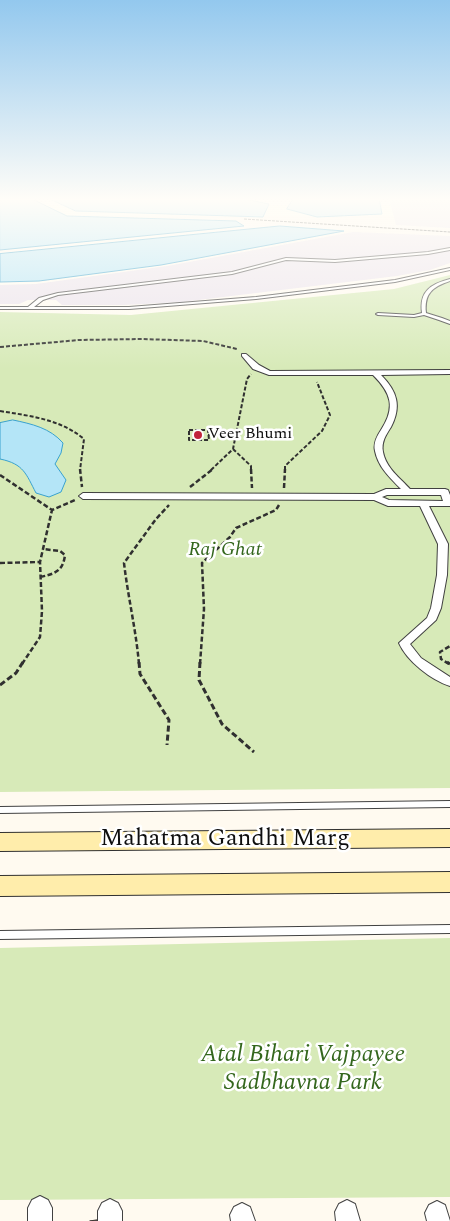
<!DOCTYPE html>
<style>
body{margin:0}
canvas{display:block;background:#fffaf0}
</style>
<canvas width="450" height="1221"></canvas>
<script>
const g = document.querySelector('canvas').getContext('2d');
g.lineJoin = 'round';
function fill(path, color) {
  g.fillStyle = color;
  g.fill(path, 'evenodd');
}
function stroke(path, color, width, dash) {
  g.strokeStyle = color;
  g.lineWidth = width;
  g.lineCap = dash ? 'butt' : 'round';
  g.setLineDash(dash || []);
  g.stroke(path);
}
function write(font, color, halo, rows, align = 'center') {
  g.font = font + ' Spectral,serif';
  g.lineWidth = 5;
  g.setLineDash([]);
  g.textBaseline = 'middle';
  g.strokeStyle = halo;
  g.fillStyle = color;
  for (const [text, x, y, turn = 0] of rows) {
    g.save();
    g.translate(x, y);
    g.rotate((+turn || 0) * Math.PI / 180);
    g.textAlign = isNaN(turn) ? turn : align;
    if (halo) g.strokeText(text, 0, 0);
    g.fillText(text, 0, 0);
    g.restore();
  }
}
const industrial = new Path2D(`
 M389,198H450V228L396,225Z
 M353,232L450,236V263L430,270L397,276L182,302L124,305H62L56,300H28L19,304H0V285L36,284L167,266Z`);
const green = new Path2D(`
 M450,275V788L0,792V312L131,315L394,289Z
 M450,938V1197L0,1200V948Z`);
const water = new Path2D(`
 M0,198H30L67,216L236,221L244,226L0,250Z
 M48,198H240L269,204L263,217L76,211Z
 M294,198H379L382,214L317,217L287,209Z
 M280,226L344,231L161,265L39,281L0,282V254Z
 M13,420C32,424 50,428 63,443L61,453L55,464L66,480L61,492L49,497L36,493C26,474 24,464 0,459V423Z`);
const building = new Path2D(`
 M105,1219V1221H90Z`);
const pathFar3 = new Path2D(`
 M244,219L450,232`);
const pathFar2 = new Path2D(`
 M0,347L79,340L142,339L203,341L237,349
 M0,411C30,416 60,419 84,439L80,470
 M189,430H208L209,440H189Z
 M208,435L235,434
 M233,449L251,466V470
 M211,470L233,449L247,379L251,374
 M285,470V466L322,431L330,415L317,382`);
const pathFar1 = new Path2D(`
 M80,469L82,487
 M251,469L252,488
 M0,475L52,510L75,500
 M190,487L213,469
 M284,488L285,469
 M0,563L40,562
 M40,577C55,574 63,571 65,555L60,551L43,549
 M22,664L40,637L42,611L40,562L52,510
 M139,664C136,630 128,597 124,563L156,519L169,505
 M200,664L204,609L202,563L230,537L236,528L276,510L279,505
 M449,664L441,659L440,652L450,646`);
const path = new Path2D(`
 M139,662L140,674L169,720L167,745
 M200,662L199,680L222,724L254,752
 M447,662L450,664
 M0,685L16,673L23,662`);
const service = new Path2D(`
 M450,248V250L428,254L335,262L286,260L232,274L58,295L43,300L34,307H129L256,297L395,280L450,268V270L395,282L256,299L129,309H0V307H28L39,298L58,293L232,272L286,258L335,260L428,252Z
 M450,279V281C432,287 424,294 426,313L442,318L450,321V324L439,320L424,315L414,317L378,315L376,314L378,313L414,315L422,313C419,291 431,284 450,279Z
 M450,801V807L0,813V807Z
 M450,925V933L0,939V931Z`);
const pedestrian = new Path2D(`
 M242,354H246L259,365L270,371L450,370V374L381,375C397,391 402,406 391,427C386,435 381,442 383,452C386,468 400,478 410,489H445L448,490L450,495V506H429L448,544L447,575L441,608L436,620L410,644L421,658L450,677V686C431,680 407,661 399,643L427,618L431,608L437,575L438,544L420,506H388L374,500L83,499L79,496L83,493L374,494L386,489H401C391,479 378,467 375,451C373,443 377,436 381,430C396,407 391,393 373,375H269L253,369L242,356ZM387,495H441L443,501L389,500L382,497Z`);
const minor = new Path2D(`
 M40,1196L48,1200L52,1208V1221H28V1208L32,1200Z
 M110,1199L118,1203L122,1211V1221H98V1211L102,1203Z
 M347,1200L355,1204L360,1221H336L335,1212L339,1204Z
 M437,1201L445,1205L450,1221H427L425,1213L429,1205Z
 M242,1203L250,1207L255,1221H231L230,1215L234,1207Z`);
const secondary = new Path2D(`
 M450,829V847L0,851V833Z
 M450,872V892L0,896V876Z`);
const markers = [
 [198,435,5,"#c1243b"]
];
const farPoinames = [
 ["Veer Bhumi",208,435]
];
const parkNames = [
 ["Raj Ghat",225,551]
];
const nearStreetnames = [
 ["Mahatma Gandhi Marg",225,840]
];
const nearParknames = [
 ["Atal Bihari Vajpayee",303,1056],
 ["Sadbhavna Park",303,1084]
];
fill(industrial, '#ebe3ed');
fill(green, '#d7eab8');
fill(water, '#b4e5f7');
stroke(water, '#39a2cf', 1);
fill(building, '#574e4a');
stroke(building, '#3d3734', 1);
stroke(service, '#414141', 2);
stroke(pedestrian, '#414141', 2);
stroke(minor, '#414141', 2);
stroke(secondary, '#303030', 2);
stroke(pathFar3, '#303030', 1, [3, 1]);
stroke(pathFar2, '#303030', 2, [4, 2]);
stroke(pathFar1, '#303030', 2.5, [5, 2.5]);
stroke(path, '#303030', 3, [6, 3]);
fill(service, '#fff');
fill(pedestrian, '#fff');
fill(minor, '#fff');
fill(secondary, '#ffedab');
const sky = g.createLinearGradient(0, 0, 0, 369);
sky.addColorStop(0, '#93c8ee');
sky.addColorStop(0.54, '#fffdf8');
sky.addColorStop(1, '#fffdf800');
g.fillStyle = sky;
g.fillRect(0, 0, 450, 369);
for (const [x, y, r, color] of markers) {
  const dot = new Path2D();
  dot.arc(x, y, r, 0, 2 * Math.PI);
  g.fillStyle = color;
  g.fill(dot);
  stroke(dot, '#fff', 2);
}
write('16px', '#0e0e0e', '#fff', farPoinames, 'left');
write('italic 20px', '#34671d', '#fff', parkNames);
write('24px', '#0e0e0e', '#fff', nearStreetnames);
write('italic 24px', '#34671d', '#fff', nearParknames);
</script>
